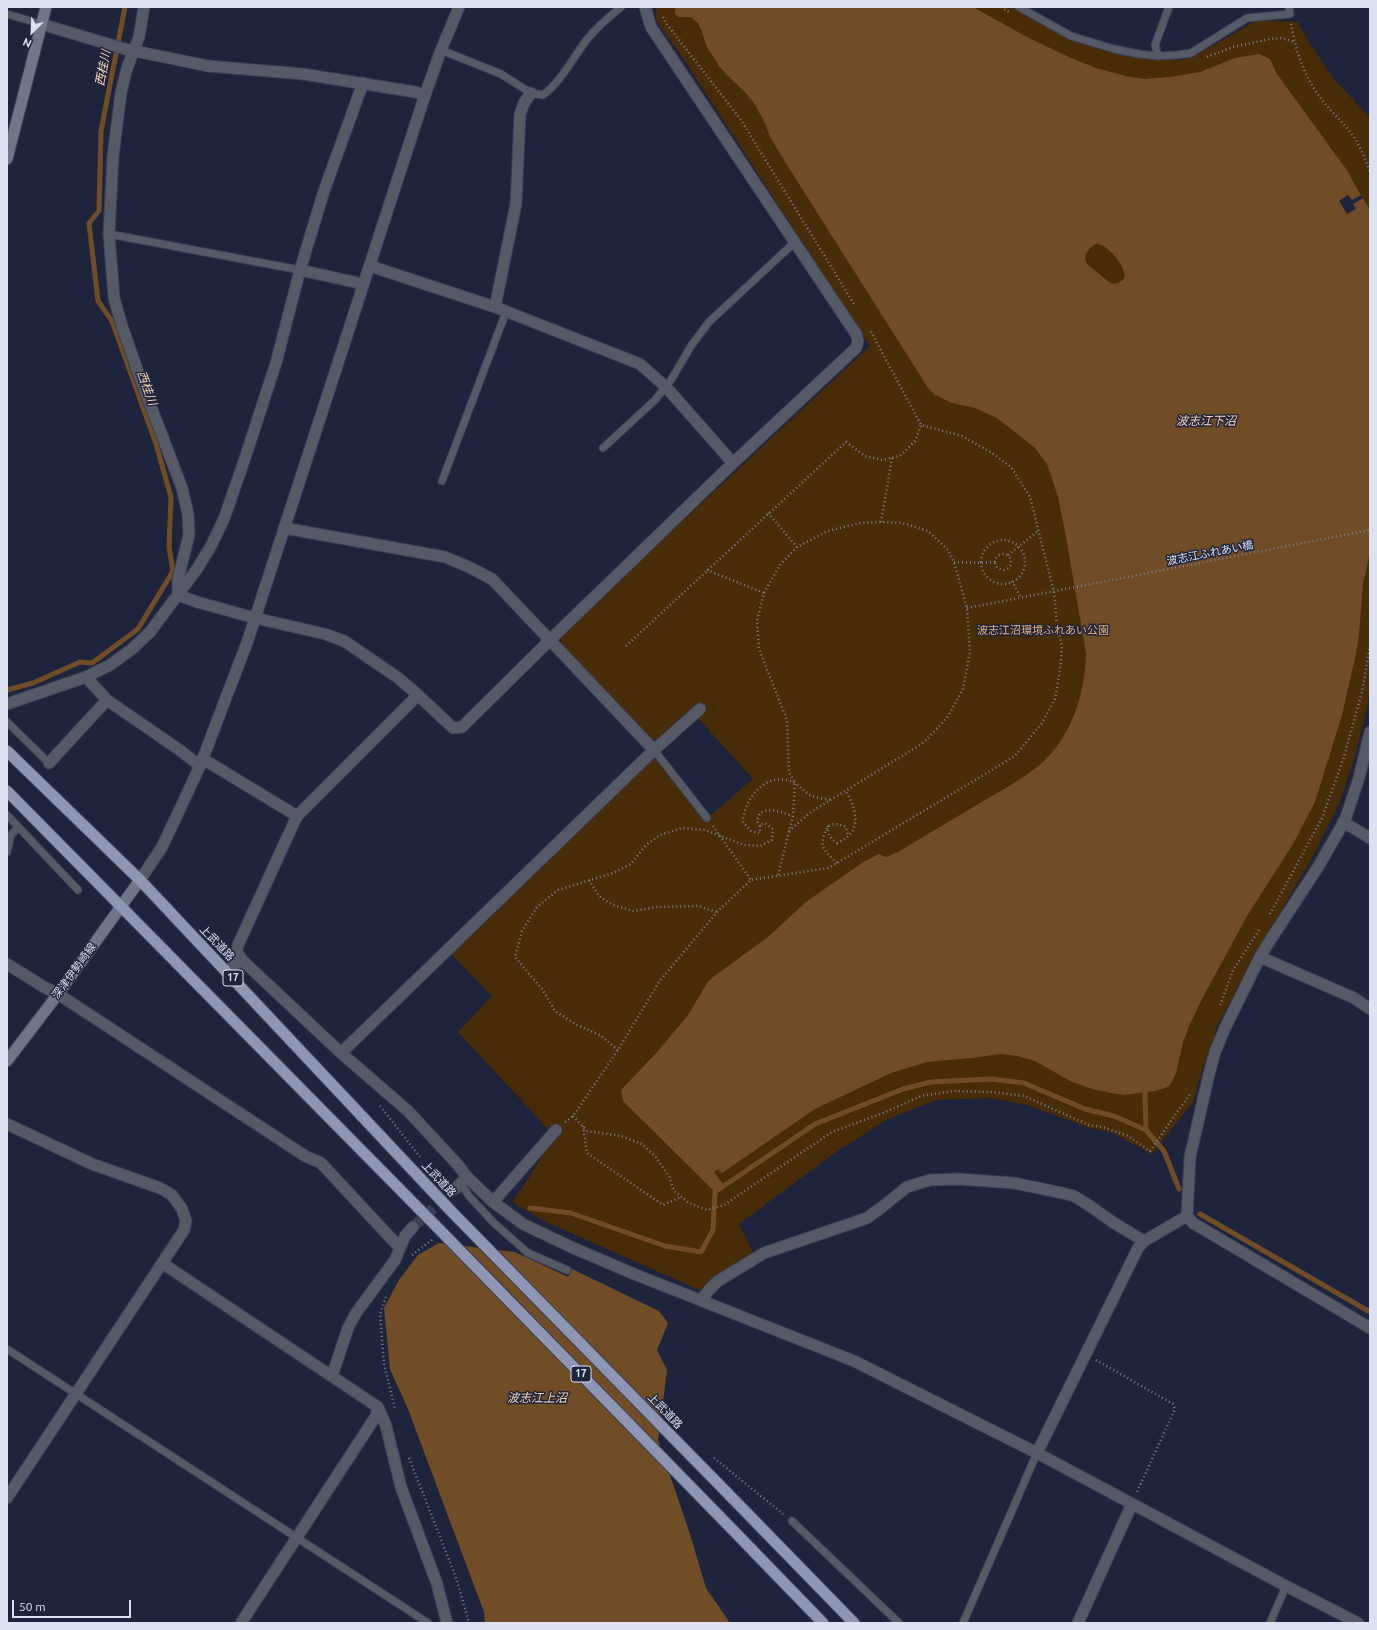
<!DOCTYPE html>
<meta charset="utf-8">
<style>
body{margin:0}
#map{position:relative;width:1377px;height:1630px;overflow:hidden;background:#1e243c;font-family:Ubuntu,sans-serif}
canvas{display:block}
.frame{position:absolute;inset:0;border:8px solid #dde2f3;pointer-events:none}
.north{position:absolute;left:12px;top:12px;width:40px;height:40px;-webkit-text-stroke:3px #1e243c;paint-order:stroke;rotate:204deg;font-size:11px;font-weight:700;line-height:16px;text-align:center;color:#dde2f3}
.north::after{content:'';display:block;margin:auto;width:14px;height:18px;background:#dde2f3;clip-path:polygon(50% 0,100% 100%,50% 72%,0 100%)}
.scale{position:absolute;left:12px;top:1600px;width:119px;height:18px;box-sizing:border-box;border:2px solid #dde2f3;border-top:0;padding-left:5px;font-size:12px;line-height:14px;white-space:nowrap;color:#dde2f3;-webkit-text-stroke:3px #1e243c;paint-order:stroke}
</style>
<div id="map">
<canvas width="1377" height="1630"></canvas>
<div class="frame"></div>
<div class="north">N</div>
<div class="scale">50 m</div>
</div>
<script>
const g = document.querySelector('canvas').getContext('2d');
g.lineJoin = 'round';
function fill(path, color) {
  g.fillStyle = color;
  g.fill(path, 'evenodd');
}
function stroke(path, color, width, dash) {
  g.strokeStyle = color;
  g.lineWidth = width;
  g.lineCap = dash ? 'butt' : 'round';
  g.setLineDash(dash || []);
  g.stroke(path);
}
function write(font, color, halo, rows, align = 'center') {
  g.font = font + ' Ubuntu,"Noto Sans JP",sans-serif';
  g.lineWidth = 3;
  g.setLineDash([]);
  g.textBaseline = 'middle';
  g.strokeStyle = halo;
  g.fillStyle = color;
  for (const [text, x, y, turn = 0] of rows) {
    g.save();
    g.translate(x, y);
    g.rotate((+turn || 0) * Math.PI / 180);
    g.textAlign = isNaN(turn) ? turn : align;
    if (halo) g.strokeText(text, 0, 0);
    g.fillText(text, 0, 0);
    g.restore();
  }
}
const green = new Path2D(`
 M656,7H1013L1041,24L1078,43L1135,57L1179,60L1196,55L1258,20L1298,22L1308,41L1334,79L1370,118V695L1355,757L1339,804L1311,860L1268,933L1216,1028L1213,1044L1203,1067L1193,1102L1152,1154L1111,1132L1090,1128L1027,1105L990,1098L936,1100L888,1119L839,1150L739,1224L754,1254L699,1290L544,1221L512,1202L527,1181L545,1151L558,1137L548,1129L458,1032L492,996L450,953L655,756L705,820L753,779L690,709L660,741L652,739L561,645L560,637L597,601L870,346L687,64L656,20Z`);
const water = new Path2D(`
 M675,7H973L1027,37L1071,58L1096,68L1126,76L1144,79L1169,77L1200,72L1235,58L1259,54L1270,59L1277,74L1349,173L1352,180L1370,210V552L1363,584L1359,635L1356,654L1342,715L1315,802L1293,844L1247,916L1203,997L1190,1024L1183,1042L1176,1073L1172,1082L1168,1087L1155,1091L1124,1095L1111,1093L1092,1089L1070,1081L1035,1061L1017,1056L1001,1054L972,1058L927,1062L891,1073L815,1109L722,1173L718,1169L714,1172L724,1185L715,1192L623,1101L621,1090L657,1052L688,1015L707,983L713,977L768,937L806,902L820,892L865,861L879,854L886,857L896,853C924,836 952,820 980,803C1002,790 1025,778 1044,761C1073,733 1085,692 1086,653L1066,537L1058,497L1047,464L1035,448L997,418L975,408L952,403L935,395L928,388L787,165L770,137L765,123L754,103L745,92L727,75L719,66L707,47L701,29L698,23L691,17H679L675,14ZM1096,244C1108,244 1124,265 1125,276C1122,282 1116,286 1109,282L1087,264C1082,255 1089,248 1096,244Z
 M439,1243L515,1252L568,1277L572,1269L659,1311L668,1323L657,1350L667,1370L658,1440L689,1531L706,1588L730,1623H485L484,1612L408,1409L390,1369L384,1308L399,1280L418,1255Z`);
const pier = new Path2D(`
 M1348,195L1352,200L1361,195L1363,198L1353,204L1356,209L1347,214L1339,201Z`);
const stream = new Path2D(`
 M7,690L33,683L80,662L92,663L138,629L173,571L169,547L171,497L156,444L112,321L98,301L89,223L99,211L101,131L125,7
 M1145,1092L1146,1130
 M530,1208L571,1213L665,1246L701,1252L713,1230L715,1192L815,1124L903,1089L931,1082L991,1079L1024,1083L1085,1109L1114,1116L1146,1130L1164,1151L1179,1189
 M1200,1214L1370,1312`);
const minorTunnel = new Path2D(`
 M413,1227L456,1188`);
const path = new Path2D(`
 M1001,7L1009,12
 M663,17L666,23L741,120L854,304
 M1291,24C1295,48 1303,73 1317,93C1327,108 1340,119 1351,133C1360,144 1365,159 1370,172
 M1207,57L1233,47L1270,39L1282,38L1294,42
 M768,513L797,547
 M881,522L892,458
 M981 562a22 22 0 1 1 44 0a22 22 0 1 1-44 0Z
 M995 562a8 8 0 1 1 16 0a8 8 0 1 1-16 0Z
 M1008,555L1038,531
 M954,562L981,563L995,562
 M707,570L764,593
 M1012,581L1021,598
 M967,608L1370,530
 M626,646L846,442L865,456L882,460L900,456L915,441L921,425
 M713,826L751,880
 M760,826L757,821L760,813C771,807 781,812 792,816
 M828,826C827,834 830,838 837,843C863,832 857,811 846,791
 M837,863C822,849 818,846 828,826C835,823 839,824 846,827L848,836
 M778,875L793,816L795,783L789,772L787,720L759,649L757,621L764,593L780,565L797,547L828,531L860,523L881,522L902,523L928,531L948,550L954,562L967,608L970,652L963,689L947,718L923,743L811,812L789,831
 M589,880L599,896L613,905L633,911L657,907L698,906L717,912
 M1270,914L1322,818L1343,760L1362,692L1370,645
 M1220,1005L1233,970L1259,930
 M618,1050L600,1035L577,1025L555,1011L542,989L515,957L522,931L537,907L558,890L613,873L631,864L646,845L660,835L682,828L705,830L744,845L760,846L772,840L773,829L765,823L760,825V833L751,831L743,822C744,801 762,775 787,780C797,782 802,790 810,795C816,798 825,799 831,800
 M380,1106L420,1157
 M573,1116L587,1131L621,1136L642,1144L655,1156L669,1176L674,1191L689,1203L707,1210L724,1205L832,1132L883,1113L921,1096L953,1091L993,1092L1024,1096L1089,1125L1103,1127L1128,1136L1150,1151L1190,1094
 M565,1122L573,1116L618,1050L659,982L717,912L751,880L828,868L837,863L1015,756L1042,723L1055,699L1060,671L1062,647L1057,624L1054,592L1030,497L1011,467L992,453L962,436L921,425L870,330
 M583,1126L587,1153L663,1205L681,1197
 M412,1255L432,1240
 M386,1297L380,1314L384,1364L395,1409
 M1096,1360L1173,1404L1175,1409L1137,1492
 M409,1458L457,1580L469,1623
 M714,1458L783,1514`);
const service = new Path2D(`
 M1019,7L1071,36L1114,49L1139,54L1158,56L1177,55L1191,53L1247,18L1290,14L1289,7
 M7,14L41,24
 M441,50L501,74L531,93L543,95C563,80 574,55 589,37C599,25 610,16 621,7
 M1158,56L1155,45L1169,7
 M109,234L300,270
 M603,448L655,400L671,380L691,346L709,322L795,242
 M442,481L506,312
 M7,722L49,763
 M654,750L707,818
 M7,815L78,890
 M7,852L11,835L18,827
 M461,1184L469,1196L493,1222L528,1253L567,1270
 M7,1349L428,1623
 M792,1521L899,1623
 M963,1623L1037,1453
 M1270,1623L1286,1586`);
const minor = new Path2D(`
 M144,7L139,37L127,68L121,93L113,156L109,234L114,298L122,326L139,375L182,488L188,514L189,535L178,579V595L197,602L255,618L325,634L344,641L397,677L418,695
 M41,24L125,49L208,66
 M370,266L495,307L640,364L666,387L733,463
 M300,270L363,284
 M495,307L516,204L520,114L524,103L531,93
 M284,528L445,557L469,567L492,579L654,750L341,1053
 M86,677L107,700L181,751L200,766
 M7,704L86,677L110,665L132,649L150,632L197,569L211,546L224,519L245,458L276,363L300,270L324,191L363,83
 M1370,732L1359,778L1345,820L1318,867L1271,939L1260,957L1225,1028L1215,1052L1209,1074L1190,1157L1187,1216L1193,1223L1370,1328
 M654,750L700,709
 M203,759L297,816
 M49,763L107,700
 M1343,822L1370,838
 M1260,957L1354,998L1370,1009
 M242,960L341,1053L408,1111L458,1165L467,1177L493,1202L523,1224L571,1247L634,1274L854,1361L1037,1453L1286,1586L1358,1623
 M7,964L44,987L58,994L305,1156L321,1163L400,1248
 M226,971L242,960L237,952L238,945L297,816L418,695L453,728L462,727L550,640
 M7,1124L92,1164L160,1188L172,1195L182,1209L186,1221L184,1230L7,1498
 M456,1188L467,1177
 M493,1202L556,1130
 M162,1263L378,1407L376,1416L241,1623
 M701,1300L709,1290L718,1281L764,1253L867,1218L882,1207L907,1187L930,1180L959,1179L1014,1183L1062,1193L1074,1196L1087,1204L1114,1223L1144,1241
 M332,1376L348,1328L356,1313L395,1260L405,1236L413,1227
 M378,1407L386,1426L401,1487L437,1584L447,1623
 M1037,1453L1138,1248L1144,1241L1187,1216
 M1078,1623L1132,1504`);
const tertiary = new Path2D(`
 M208,66L303,74L415,92L425,95
 M550,640L733,463L856,348L858,341L856,334L651,27L645,7
 M140,880L162,847L200,766L248,640L425,95L441,50L459,7`);
const secondary = new Path2D(`
 M7,159L46,7
 M7,1061L58,994L140,880`);
const trunk = new Path2D(`
 M7,751L140,880L451,1211
 M7,791L435,1225
 M743,1509L854,1623
 M727,1524L823,1623`);
const trunkBridge = new Path2D(`
 M451,1211L743,1509
 M435,1225L727,1524`);
const shields = [
 [233,978,20],
 [581,1374,20]
];
const shieldNames = [
 ["17",233,978],
 ["17",581,1374]
];
const streetNames = [
 ["波志江ふれあい橋",1210,553,-11],
 ["上武道路",217,943,46],
 ["深津伊勢崎線",74,971,-54],
 ["上武道路",439,1179,47],
 ["上武道路",665,1411,46]
];
const parkNames = [
 ["波志江沼環境ふれあい公園",1043,630]
];
const waterNames = [
 ["西桂川",103,68,-79],
 ["西桂川",147,388,70],
 ["波志江下沼",1206,421],
 ["波志江上沼",537,1398]
];
fill(green, '#482b07');
fill(water, '#704d26');
fill(pier, '#1e243c');
stroke(stream, '#704d26', 5);
stroke(minorTunnel, '#3b4057', 11, [11, 5.5]);
stroke(service, '#393f56', 9);
stroke(minor, '#393f56', 13);
stroke(tertiary, '#393f56', 13);
stroke(secondary, '#393f56', 13);
stroke(trunk, '#393f56', 13);
stroke(path, '#7b8095', 2.5, [1, 3]);
stroke(service, '#565966', 7);
stroke(minor, '#565966', 11);
stroke(tertiary, '#565966', 11);
stroke(secondary, '#70768a', 11);
stroke(trunk, '#8e96b3', 11);
stroke(trunkBridge, '#393f56', 13, []);
stroke(trunkBridge, '#8e96b3', 11);
for (const [x, y, w] of shields) {
  const box = new Path2D();
  box.roundRect(x - w / 2, y - 8, w, 16, 3);
  g.fillStyle = '#1e243c';
  g.fill(box);
  stroke(box, '#dde2f3', 1);
}
write('bold 10px', '#dde2f3', null, shieldNames);
write('11px', '#dde2f3', '#1e243c', streetNames);
write('11px', '#ecb276', '#1e243c', parkNames);
write('italic 12px', '#fedab7', '#1e243c', waterNames);
</script>
